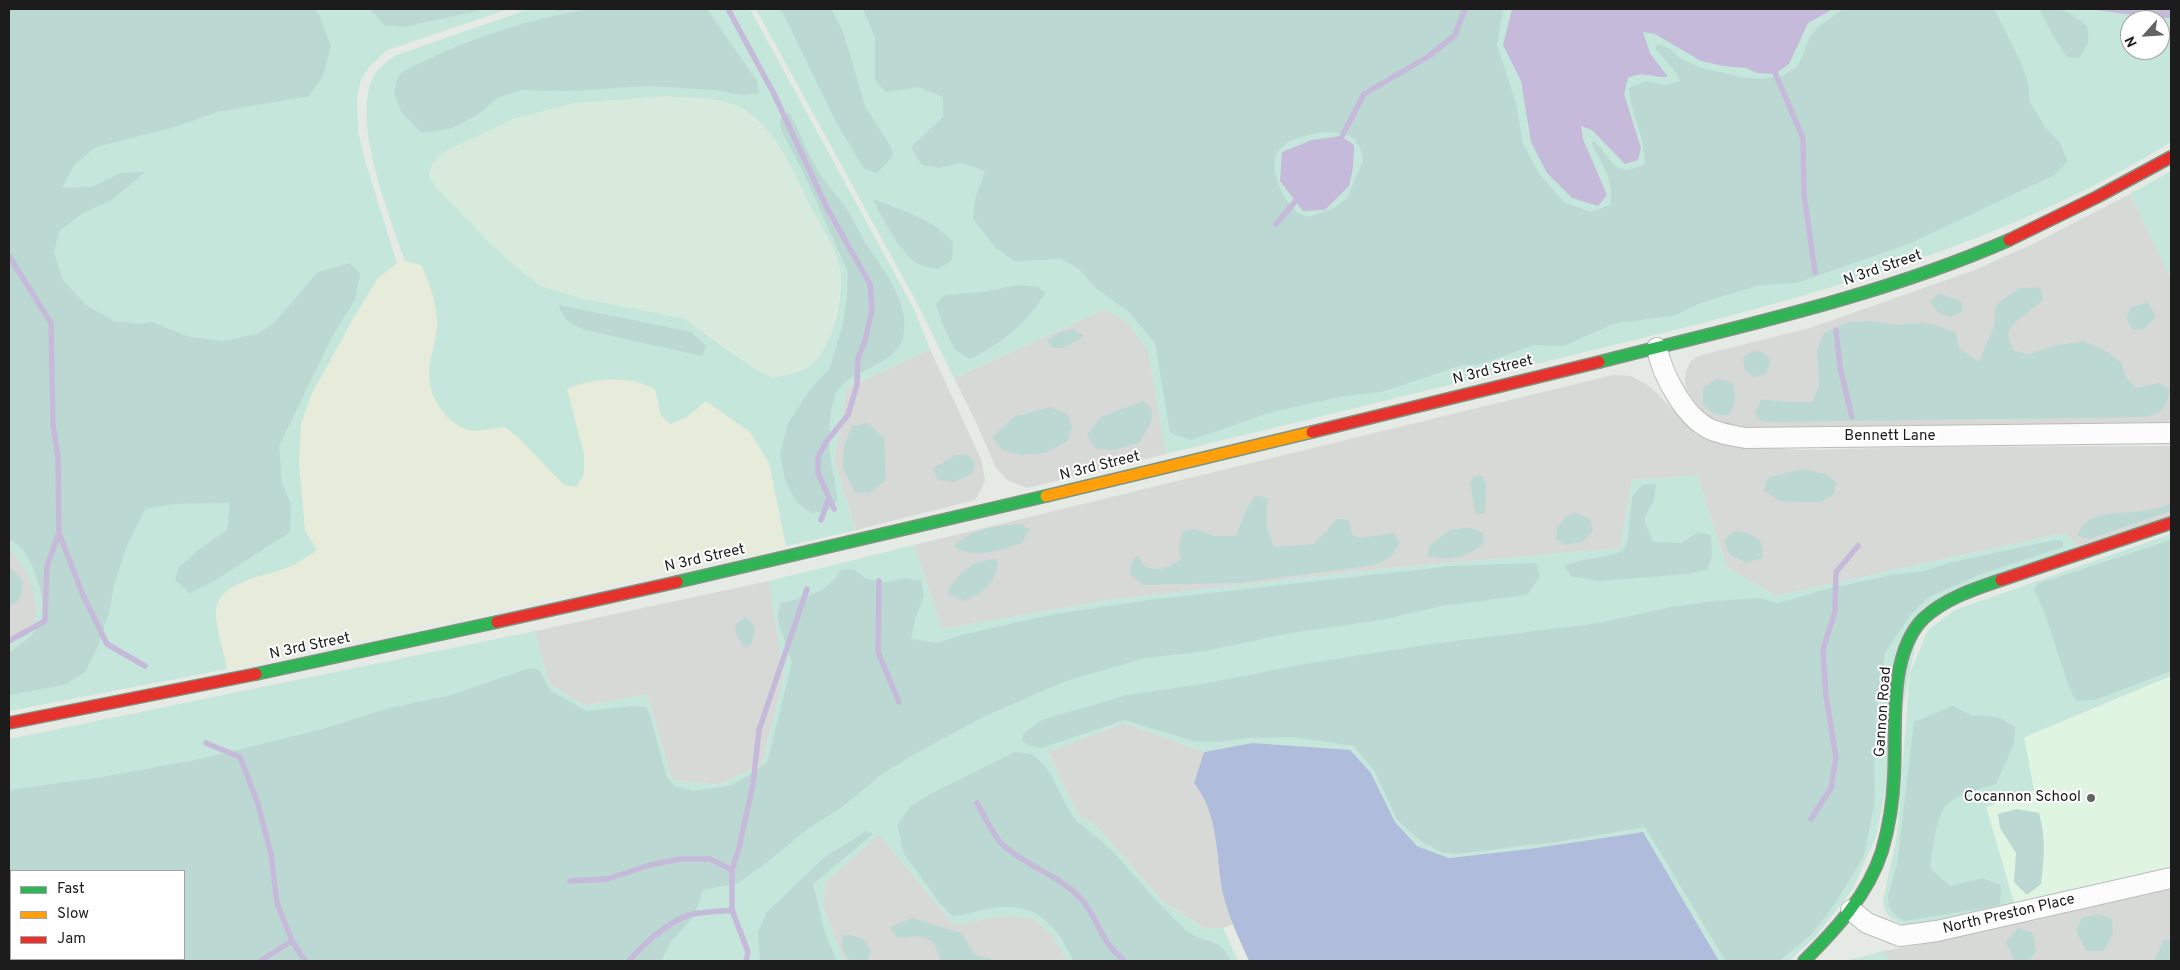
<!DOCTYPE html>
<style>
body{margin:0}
#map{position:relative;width:2180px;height:970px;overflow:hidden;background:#e5eae4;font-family:Overpass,sans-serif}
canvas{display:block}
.frame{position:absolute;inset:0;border:10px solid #1c1c1c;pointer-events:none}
.legend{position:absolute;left:10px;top:870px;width:175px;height:90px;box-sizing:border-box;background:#fff;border:1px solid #a4a4a4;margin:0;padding:6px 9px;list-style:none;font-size:15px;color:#1c1c1c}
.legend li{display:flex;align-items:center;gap:10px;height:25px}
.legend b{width:25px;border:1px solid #a4a4a4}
.north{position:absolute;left:2120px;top:10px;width:50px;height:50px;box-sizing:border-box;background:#fff;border:1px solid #a4a4a4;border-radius:50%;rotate:244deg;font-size:14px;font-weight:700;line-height:20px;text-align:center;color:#1c1c1c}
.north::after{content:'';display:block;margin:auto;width:18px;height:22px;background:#626462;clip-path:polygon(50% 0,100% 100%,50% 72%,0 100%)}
</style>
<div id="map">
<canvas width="2180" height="970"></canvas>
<div class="frame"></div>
<ul class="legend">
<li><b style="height:6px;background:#30b455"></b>Fast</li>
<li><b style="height:6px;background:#ff9f0a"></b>Slow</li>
<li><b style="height:6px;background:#e5322d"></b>Jam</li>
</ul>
<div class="north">N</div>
</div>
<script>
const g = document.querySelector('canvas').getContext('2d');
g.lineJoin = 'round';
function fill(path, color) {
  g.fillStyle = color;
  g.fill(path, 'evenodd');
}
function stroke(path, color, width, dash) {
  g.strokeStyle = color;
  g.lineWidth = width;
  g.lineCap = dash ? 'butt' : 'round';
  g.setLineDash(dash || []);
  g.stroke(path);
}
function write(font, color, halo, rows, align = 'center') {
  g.font = font + ' Overpass,sans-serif';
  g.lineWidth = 4;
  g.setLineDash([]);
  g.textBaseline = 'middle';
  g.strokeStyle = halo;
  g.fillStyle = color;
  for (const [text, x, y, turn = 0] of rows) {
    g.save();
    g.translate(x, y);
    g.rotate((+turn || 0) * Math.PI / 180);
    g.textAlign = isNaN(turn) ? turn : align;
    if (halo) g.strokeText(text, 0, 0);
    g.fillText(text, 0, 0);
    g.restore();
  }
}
const residential = new Path2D(`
 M2130,194L2171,278V424L1756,430L1726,426L1714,420L1701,410L1687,390L1685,382L1686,371L1691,361L1698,356L1810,328L1972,271L2033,244Z
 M1105,309L1127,322L1148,350L1166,454L1027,488L1007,480L995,466L975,420L954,378Z
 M930,349L981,459L985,480L981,490L975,500L856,530L834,461L847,388Z
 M1613,375L1631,376L1648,385L1659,395L1695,434L1707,440L1734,446L1804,450L1921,447L2171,446V516L2078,546L2064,533L1775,596L1727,567L1697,475L1632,480L1620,548L1391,568L1116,599L942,629L914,545Z
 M9,549L22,564L32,583L37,610L35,623L9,642Z
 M769,581L784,677L762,764L719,785L672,780L647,694L585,706L549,684L535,631Z
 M1125,723L1204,752L1194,783L1204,796L1210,808L1233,924L1223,928L1206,929L1162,901L1095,824L1080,817L1047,751Z
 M879,834L954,925L1000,916L1032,918L1052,935L1068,961H844L823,906L825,883Z
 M2171,887V961H1889L1884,951L1922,944Z`);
const commercial = new Path2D(`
 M405,261L421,265L429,281L437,320L433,353L471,430L505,427L517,436L584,455L566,389L580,383L597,381L623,379L642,382L655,389L661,415L687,417L706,400L750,432L769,463L786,546L227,669L216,616L218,600L229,589L317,550L305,530L299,464L301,424L312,393L378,278L397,263Z`);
const education = new Path2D(`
 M2171,676V871L2015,906L1986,807L2033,790L2024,738Z`);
const farmland = new Path2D(`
 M667,96L730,102L748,112L771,135L793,169L839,264L841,286L830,337L822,355L811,366L773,378L755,369L705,332L541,286L511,263L487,240L435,186L429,176L433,162L446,151L513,119L575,103Z`);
const grass = new Path2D(`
 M9,9H509L387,50L371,65L361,79L357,98L358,131L366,164L397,263L378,278L354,317L312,393L301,424L299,464L305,530L317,550C308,556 300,562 291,566C266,578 214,579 216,616C217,633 224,652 227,669L9,711V642L35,623C39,595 29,570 9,549Z
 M529,9H750L914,309L930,349L847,388L834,461L856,530L786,546L769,463L750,432L706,401L687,417L670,424L661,415L655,389C628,375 594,377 567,389L584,455V474L576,487L564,485L517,436L505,427C494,428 481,432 470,430C447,426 427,394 429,372C430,355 437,340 437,323C437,304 429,282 421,265L405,261C389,213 354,130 371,82C375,70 385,63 394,56ZM667,96C693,99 726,96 748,112C776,133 793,169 807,199C816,218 834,246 839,265C846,290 833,348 812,364C803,372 785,375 773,378L755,369L683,318L584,299L541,286L511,263L487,240L435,186L429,176L433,162L446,151L513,119L575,103Z
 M756,9H2171V142C1993,252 1790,302 1589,351C1448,385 1307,420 1166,454L1148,351L1127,322L1105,309L954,378L918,305ZM2130,20H2160V50H2130Z
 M2171,171V278L2130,194Z
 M1697,475L1727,567L1775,596L2064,533L2078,546L1923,608L1876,836L1853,889L1815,937L1789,961H1719L1642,832L1529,849L1449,858L1417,846L1395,822L1371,773L1252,743L1204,752L1125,723L1047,752L1080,817L1095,824L1162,901L1205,929L1223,928L1238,961H1068L1052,935L1032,918L1000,916L954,925L879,834L825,883L823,906L844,961H9V739L535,631L549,684L585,706L647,694L672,780L719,785L762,764L784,677L769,581L914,545L942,629L1116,599L1391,568L1620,548L1632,480ZM11,871H184V959H11Z
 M2171,534V676L2024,737L2034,790L1986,807L2015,906L1911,926C1896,923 1884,918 1883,900L1897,836L1910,673L1928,630L1955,610Z
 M1884,951L1889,961H1845Z`);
const forest = new Path2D(`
 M9,9H314L319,15L331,46L323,76L309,96L217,112L175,127L96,147L74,165L62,188L92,187L120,173L145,172L112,200L83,213L60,230L54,252L63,280L86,305L114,321L141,324L152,322L189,337L223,341L257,334L273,324L318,272L350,263L360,274L355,300L334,333L279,446L282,484L291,504L290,532L216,580L190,593L175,580L179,567L201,548L227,530L230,503L175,504L145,509L127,545L115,582L109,612L99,644L86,671L64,685L9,695V653C20,644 36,635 41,621C48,603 34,561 21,548C18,545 13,542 9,539Z
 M370,9H486L404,27L384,25Z
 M589,9H707L757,81L759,93L741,95L715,90L647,86L570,91L522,90L497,98L481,112L465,122L449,129L422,133L402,113L394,93L399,74C457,42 524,20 589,9Z
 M781,9H831L843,31L865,106L891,147L893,156L877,173L864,169L836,122Z
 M863,9H1503L1497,45L1516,103L1523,144L1540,175L1564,202L1591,212L1610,205C1615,183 1602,164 1592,145L1593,140C1614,158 1611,180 1645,164C1645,137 1631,114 1629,88L1647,81L1666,85L1680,81L1674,70L1655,48L1658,44L1670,49L1681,59L1702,68L1741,77L1760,79L1783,76L1798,66L1810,37L1819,26L1844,9H1994L2020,61L2028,82L2030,102L2045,127L2059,142L2068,161L2054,175L1911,243L1797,283L1759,285L1698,304L1674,316L1616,323L1563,346L1534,345L1481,364L1462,365L1381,392L1345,396L1272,412L1191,440L1170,433L1155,343L1129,312L1097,289L1079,269L1061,259L1014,261L995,247L973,219L975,199L985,171L961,163L939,168L922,165L911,147L943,117V97L918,87L886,92L875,80V38ZM1322,132L1342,133L1355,139L1361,150L1363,161L1347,198L1334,208L1309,217C1304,215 1298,214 1295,210C1282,198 1264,162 1282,147C1293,137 1308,135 1322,132Z
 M2042,9C2065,9 2070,12 2087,26L2089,41L2079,58L2067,57L2053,36L2041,12Z
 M782,113H790C800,133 808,155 820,174C827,185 836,194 843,204C851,214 856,226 862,237C878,264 909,298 904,332C900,369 847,366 835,396C828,413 828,449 832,467C834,479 837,488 837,501L828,511L812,513L797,503L785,480L780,454L788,423L809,391L829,369L842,328L847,298L848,272L802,170L783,134L780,125Z
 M873,199C903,211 931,218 953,242L952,260L939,269C933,268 926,267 920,265C904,259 880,215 873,199Z
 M1018,285L1038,287L1045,293C1029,322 1000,345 970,359L955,350L942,323L936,304L945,295L983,292Z
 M2040,287L2043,300C2034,309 2009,323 2008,334C2008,338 2012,345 2013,350L2028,355L2053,346L2084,341L2106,351L2122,363L2125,376L2136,388L2159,383L2170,389C2167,406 2164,412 2146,417L1762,422L1755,414L1761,399L1787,402H1812L1819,385L1817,350L1824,333L1849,322L1873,321L1897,325L1919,323L1935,325L1955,332L1959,348L1979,362L1994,326L1996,305L2019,288Z
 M1939,293L1962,302V312L1950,317L1938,312L1930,302Z
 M2148,302L2156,317L2144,329L2133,330L2126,318L2131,307Z
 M559,305L691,332L706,346L702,356L585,330C572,325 562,320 559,305Z
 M1073,329L1084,336L1063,348H1053L1047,340L1060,332Z
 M1752,351L1762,352L1771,360L1766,374L1754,377L1744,369L1743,357Z
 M1717,379L1731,382C1738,394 1735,402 1730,414C1717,417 1712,414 1703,404V388Z
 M1143,401L1152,410L1151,421L1140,442L1115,450L1096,449L1087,435L1101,417Z
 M1049,407L1067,414L1072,427L1067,441L1045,453L1021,455L1002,450L992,437L1014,417Z
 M868,423L884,438L886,480L870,493L855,492L843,469L844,445L852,426Z
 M956,455H968L975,462L973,473L954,482L937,480L933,468Z
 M1804,469L1826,474L1836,482L1834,494L1821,502H1799L1780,501L1764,491L1767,478Z
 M1475,476H1483L1486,486L1485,513L1476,515L1470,483Z
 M1656,484L1654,499L1644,520L1653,542L1681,543L1698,532L1711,535L1712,555L1708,569L1688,574L1598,581L1571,576L1564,566C1583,557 1605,560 1624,550L1628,539L1632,497L1642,485Z
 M1255,496L1268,498C1266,515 1265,533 1275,547L1314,544L1337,519L1349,520L1352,535L1360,538L1394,533L1400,543L1391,557L1376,565L1238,583L1143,585L1130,574C1130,566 1132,559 1138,555L1144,566C1159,572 1169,568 1181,559L1179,547L1182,532L1194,529L1214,536H1236L1246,510Z
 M2171,504V511L2089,539L2078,536C2083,511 2116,514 2136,512C2148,511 2160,508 2171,504Z
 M1577,513L1590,519L1593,531L1582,542L1565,545L1556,539L1557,528L1567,515Z
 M1021,524L1029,529L1022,543C1000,550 975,560 954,547C968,529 999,525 1021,524Z
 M1470,527L1483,533L1484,543C1464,559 1452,561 1427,556L1429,546L1450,530Z
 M1734,531C1752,533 1766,537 1762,558L1746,563L1729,554L1724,540Z
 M2055,540L2063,541V547L1979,575L1929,597L1910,615L1885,653L1877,707L1874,768L1875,800L1864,856L1834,905L1811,935L1779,961L1725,960L1645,827L1563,841L1456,854L1442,852L1422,842L1397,820L1375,772L1354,746L1292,737L1248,738L1218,742L1193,741L1125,720L1041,748L1028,745L1022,741L1024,733L1042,720L1127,695L1208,683L1310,663L1438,643L1599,623L1672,607L1715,601L1759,598L1779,603L1826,589L1896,574L1920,572L1952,562Z
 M2171,540V671L2095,700L2076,701C2058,665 2053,625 2034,590L2037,584Z
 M995,559L998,564C994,585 984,592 965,601L947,593C960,571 969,562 995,559Z
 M1536,563L1540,577L1527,595L1442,606L1381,620L1285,634L1206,651L1145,658L1066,681L983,717L913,755L881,775L842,807L806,830L765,864L738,883L703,890L694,916L670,943L661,961H9V790L102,777L200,759L323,729L386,709L451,695L530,668L539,670L551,691L587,711L633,706L646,707L650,715L666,775L674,786L693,791L733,785L767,763L792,662L777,618L781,603C809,596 826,594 842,569L855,570L865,578L881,583L906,578L921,581L924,596L915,619L911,639L937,643L961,635L1049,615L1148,600L1450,566ZM11,871H184V959H11Z
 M9,566L23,581C22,594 22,601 9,606Z
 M746,617C757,627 757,632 750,645L744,647L736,634L735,624Z
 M1953,706L1973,716L1983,715L2000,718L2015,727L2014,743L1996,784C1981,789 1953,795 1944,808C1934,825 1933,849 1930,868L1950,886L1982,878L2001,885L2000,904L1991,907L1904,921L1897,917L1889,907L1888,896L1897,864L1914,722Z
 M1015,752C1021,753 1029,752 1034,756C1055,770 1062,806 1078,822C1091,833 1104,842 1116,855C1139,880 1160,907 1186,930C1203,945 1219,935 1231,961H1073C1060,930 1040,905 1003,907C986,907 970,915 953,916L942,906L904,854L897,825L911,806L930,794Z
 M2017,809L2039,813C2046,837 2044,859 2041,884L2027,895L2014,882L2016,853L2000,828L1998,814Z
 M866,831L873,834L813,884L825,933L837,961H760L758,932L767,912L825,857Z
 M2098,914L2112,919L2113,933L2104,951H2086L2076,930L2082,918Z
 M912,918L961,933L976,956L989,958L993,961H941L933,941L918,936L897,938L890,927Z
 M2018,928L2033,933L2036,952L2029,961H2015L2006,942Z
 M842,935C857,935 866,937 871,952L867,961H850L842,950Z
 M2164,939L2171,941V961H2154Z`);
const pitch = new Path2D(`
 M1252,743L1350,750L1371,773L1395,822L1417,846L1449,858L1529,849L1643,832L1719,961H1249C1239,938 1227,914 1222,889C1216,852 1218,813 1194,783L1204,752Z`);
const water = new Path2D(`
 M1512,9H1833L1808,23L1789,64L1775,74L1757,73L1746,68L1723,66L1701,61L1655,34L1643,32L1650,53L1668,77C1652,78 1643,70 1628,78L1624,94L1641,148L1638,160L1625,164L1592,130L1581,126L1583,139L1607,195L1598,206L1572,198L1547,173L1531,142L1521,81L1503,45Z
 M2089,9H2171V18H2155Z
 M1341,136L1354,145L1353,168L1349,186L1325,210L1303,211L1280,181L1282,152L1312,140Z`);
const stream = new Path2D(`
 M728,9L774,94L827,208L870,284L872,309L865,341L858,358L857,385L848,415L826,442L818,457V473L834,509
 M1773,68L1803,138L1804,195L1815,272
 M1339,142L1364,94L1429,56L1455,35L1465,9
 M1276,224L1299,197
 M9,256L51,323L53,425L58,457L59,533L47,566L45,621L9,641
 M1836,330L1840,367L1852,417
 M821,520L829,498
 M59,533L83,595L107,644L145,666
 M879,581L878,652L899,702
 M206,743L240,757L258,804L271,854L277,903L292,941L305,961
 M977,803C985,816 992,835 1003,845C1027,867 1060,875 1082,900C1098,919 1102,944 1123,959L1122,961
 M1811,819L1831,788L1836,757L1826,696L1823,649L1835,612L1836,572L1858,546
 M570,881L607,879L650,865L680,859H710L732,870
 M260,961L292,941
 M629,961C642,945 669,921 689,915C702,911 719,912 732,910
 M746,961L748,952L732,910V870L739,848L753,784L759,730L807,589`);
const street = new Path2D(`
 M1657,348C1662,374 1685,419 1712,430C1722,434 1734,436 1746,438L2171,433
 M1851,910L1867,923L1900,936L1937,931L2171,878`);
const fast = new Path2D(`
 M1599,362C1737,327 1879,297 2009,240
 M677,582L1046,496
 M256,674L497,622
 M1804,961C1836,929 1868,895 1882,851C1889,827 1893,801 1894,776C1897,729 1887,656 1923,619C1944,599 1974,589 2001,580`);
const slow = new Path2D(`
 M1046,496L1312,432`);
const jam = new Path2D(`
 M2009,240L2097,197L2171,157
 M1312,432L1599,362
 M2001,580L2171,523
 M497,622L677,582
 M9,723L256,674`);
const markers = [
 [2091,798,5,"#626462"]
];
const streetNames = [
 ["N 3rd Street",1883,269,-19],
 ["N 3rd Street",1493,371,-14],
 ["Bennett Lane",1890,437],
 ["N 3rd Street",1100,467,-14],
 ["N 3rd Street",705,559,-13],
 ["N 3rd Street",310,647,-12],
 ["Gannon Road",1884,712,-86],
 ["North Preston Place",2009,915,-13]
];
const poiNames = [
 ["Cocannon School",2081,798]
];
fill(residential, '#d7d9d6');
fill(commercial, '#e6ebda');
fill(education, '#e0f4e2');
fill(farmland, '#d8eadc');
fill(grass, '#c5e6da');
fill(forest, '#bcd8d2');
fill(pitch, '#b0bcdc');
fill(water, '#c6badb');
stroke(stream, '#c6badb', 5.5);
stroke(street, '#bbbdbb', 22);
stroke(fast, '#7f9383', 14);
stroke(slow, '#7f9383', 14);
stroke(jam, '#7f9383', 14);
stroke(street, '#fbfcfb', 20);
stroke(fast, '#30b455', 11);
stroke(slow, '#ff9f0a', 11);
stroke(jam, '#e5322d', 11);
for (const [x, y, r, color] of markers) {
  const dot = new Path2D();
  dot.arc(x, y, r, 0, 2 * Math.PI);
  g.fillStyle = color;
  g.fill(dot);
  stroke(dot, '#fff', 2);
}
write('15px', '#1c1c1c', '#fff', streetNames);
write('15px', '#1c1c1c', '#fff', poiNames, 'right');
</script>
